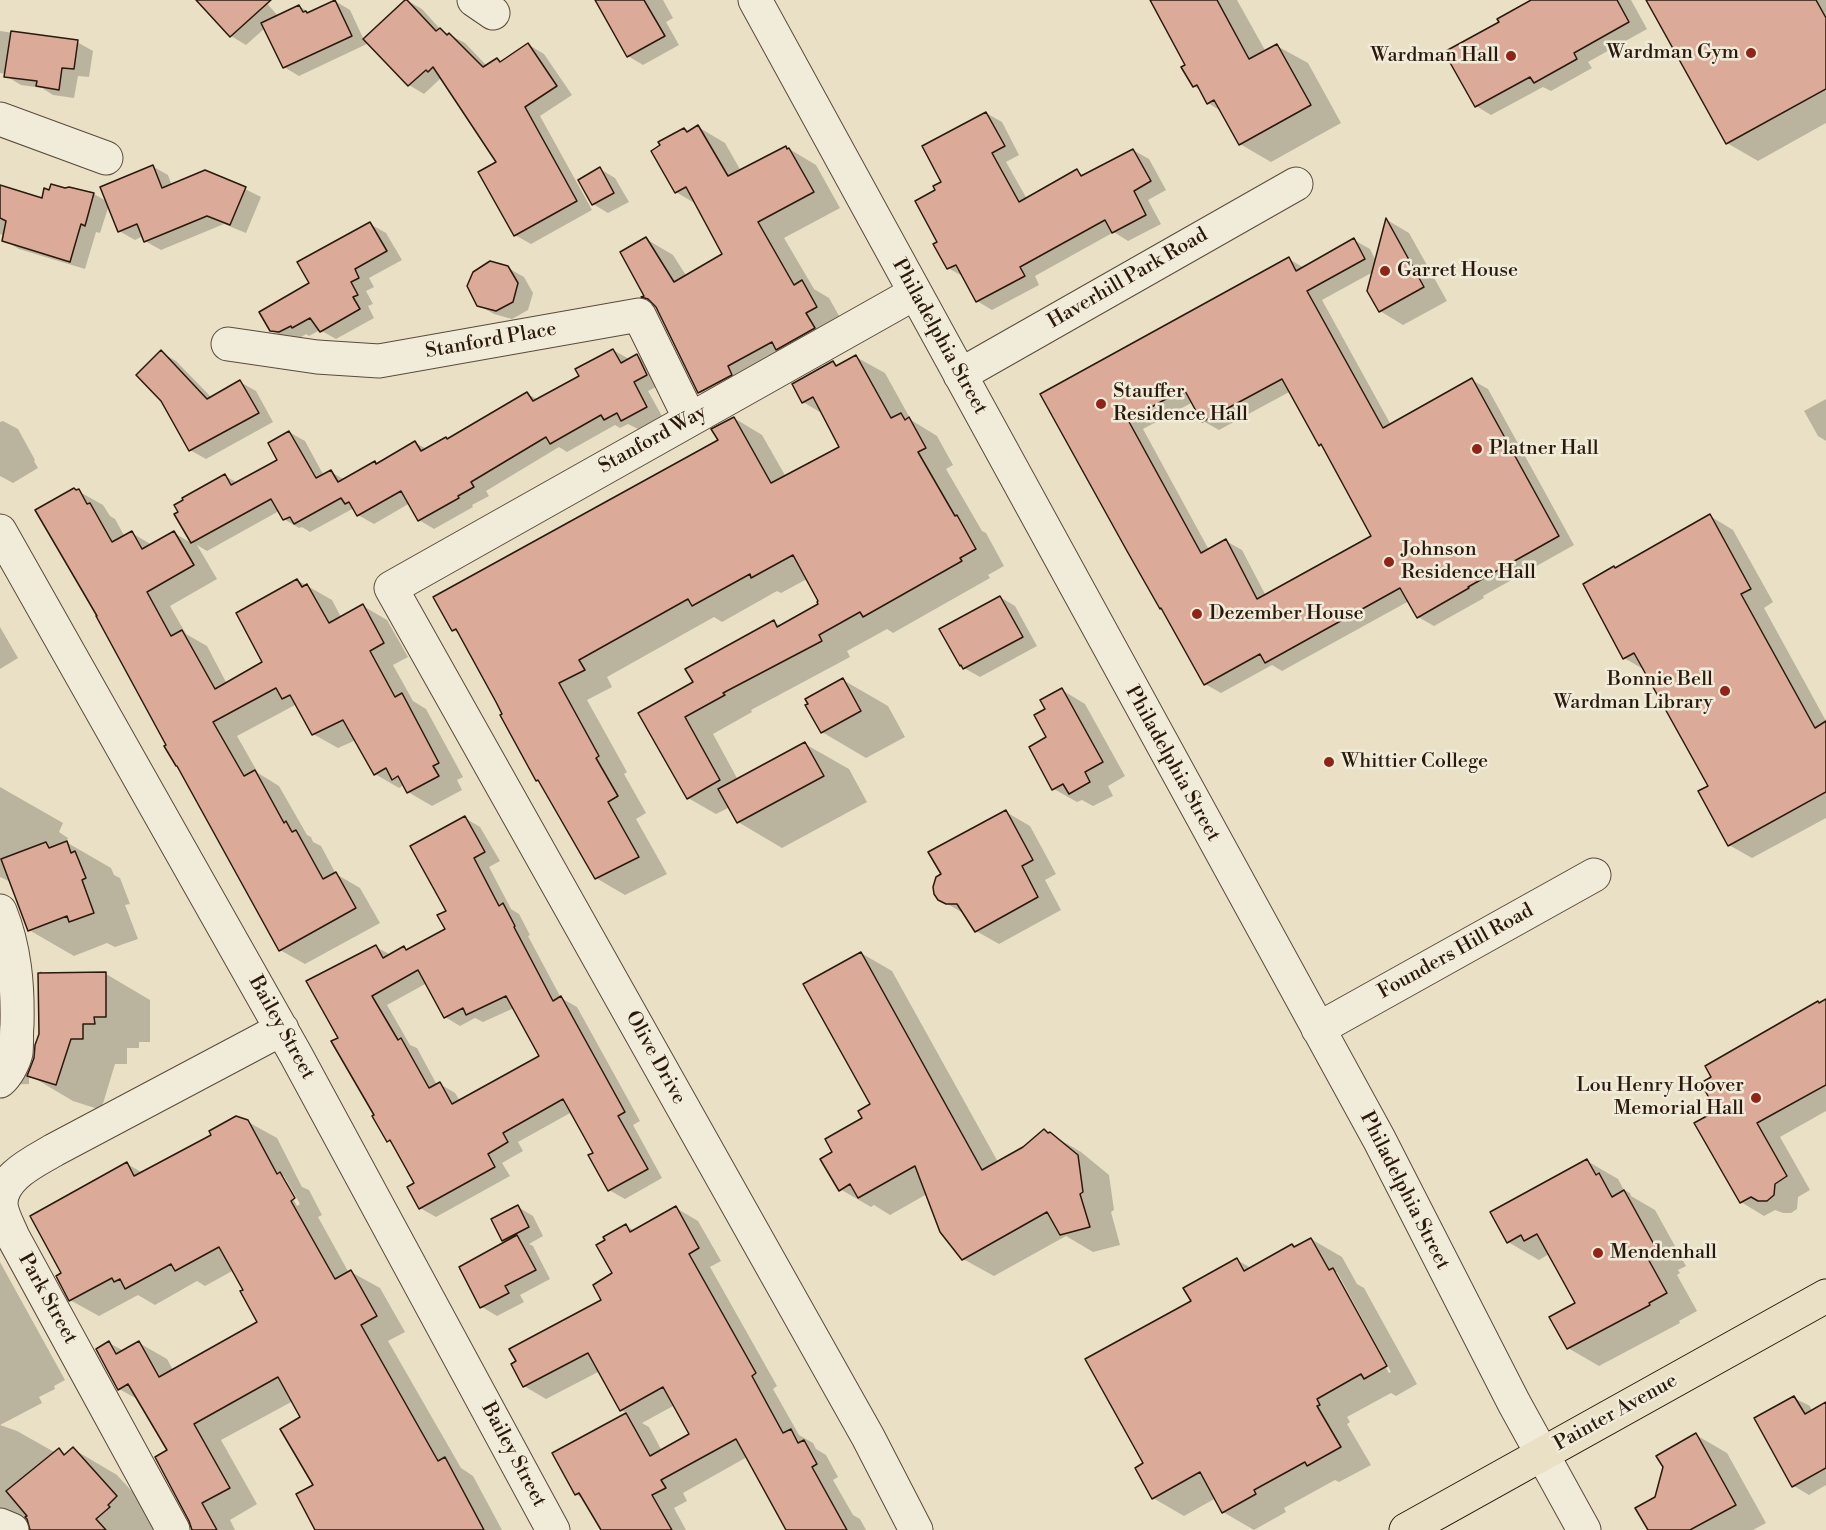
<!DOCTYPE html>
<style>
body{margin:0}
canvas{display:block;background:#e9e0c5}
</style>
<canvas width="1826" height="1530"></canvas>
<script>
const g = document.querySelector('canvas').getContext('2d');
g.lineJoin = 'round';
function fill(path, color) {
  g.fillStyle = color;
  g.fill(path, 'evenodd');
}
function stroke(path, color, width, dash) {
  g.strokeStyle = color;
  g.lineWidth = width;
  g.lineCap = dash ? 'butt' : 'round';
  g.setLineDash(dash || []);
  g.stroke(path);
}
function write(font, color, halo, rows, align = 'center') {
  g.font = font + ' "Libre Bodoni",serif';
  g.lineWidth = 5;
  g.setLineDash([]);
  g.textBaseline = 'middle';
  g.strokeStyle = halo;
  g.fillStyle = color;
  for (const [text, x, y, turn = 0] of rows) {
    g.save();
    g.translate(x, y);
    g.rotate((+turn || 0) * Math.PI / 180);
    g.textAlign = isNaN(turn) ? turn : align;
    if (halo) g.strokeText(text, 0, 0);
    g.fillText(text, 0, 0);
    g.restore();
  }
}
const shadow = new Path2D(`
 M199,0H264L278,16L299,6L310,13L335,1L350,10L364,40L406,0L422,9L441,30L465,43L487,66L497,60L502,63L529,45L544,54L572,95L540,116L592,210L531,244L515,235L498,162L442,77L424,94L409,85L369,43L299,76L284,67L265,28L246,45L231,36Z
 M596,0H663L673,18L666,22L679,45L643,65L628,56Z
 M1151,0H1237L1266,52L1277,46L1308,63L1341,123L1271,162L1240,144L1221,111L1208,103L1201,91L1194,86L1187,65Z
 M1534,0H1631L1647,29L1588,62L1592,68L1551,91L1543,87L1491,115L1476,106L1501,23Z
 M1656,0H1826V123L1758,161L1727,143Z
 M0,31L77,42L93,51L89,77L78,76L74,98L53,95L42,88L21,85L6,76V74L0,73Z
 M986,113L1002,122L1019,155L1006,162L1027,199L1077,171L1085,176L1133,150L1149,159L1166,190L1148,200L1161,224L1128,241L1114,232L1035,276L1039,285L992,310L977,301L964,277L948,268L939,243L937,191Z
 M698,127L725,143L741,171L786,147L816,165L840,208L784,238L814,289L829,298L843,323L727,408L699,392L657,306L644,297L646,296V239L673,255L687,277L724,255L696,204L676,192L684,130L689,132Z
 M152,166L168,175L172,186L245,189L261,197L246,233L224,224L161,250L145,241L143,236L135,240L119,231L109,205L100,233L96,232L85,269L19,249L4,240L5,236L0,234V186L43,200L69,188L94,194L108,202Z
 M600,169L615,178L629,202L608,213L593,204Z
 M1387,220L1409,233L1447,301L1403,325L1380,311L1373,272L1322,300L1391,425L1472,380L1488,389L1574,545L1483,596L1484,598L1434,626L1418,617L1409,601L1282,671L1272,665L1221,693L1205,684L1042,395L1289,259L1304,268L1354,240L1370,249L1376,261ZM1291,391L1320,444L1324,447L1373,537L1266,596L1242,550L1226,541L1209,550L1143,429L1193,402L1203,421L1219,430Z
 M370,224L386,233L402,260L369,278L374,287L366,291L373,304L368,306L374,318L336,339L320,330L309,336L306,334L295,341L287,339L271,330L311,284Z
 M508,268L524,277L533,293L528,310L512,319L494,314L478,305Z
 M613,350L629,359L637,356L653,365L662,384L648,391L662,416L638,429L628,424L620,428L615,425L567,452L559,447L486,491L489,496L472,505L473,507L434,529L419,520L410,503L374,524L358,515L354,508L310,532L302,527L299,528L284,519L279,511L207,551L197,545L217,579L170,606L186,634L207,646L227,684L264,663L297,580L332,600L341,617L363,606L387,620L408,657L393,665L413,701L426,709L463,777L457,780L462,790L432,806L408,792L404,785L399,788L375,774L356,740L338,748L313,734L295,705L237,736L258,773L279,786L307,835L311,837L313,842L321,846L336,874L360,888L380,923L305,964L280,950L168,745L78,491L103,505L110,516L115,519L125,537L132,533L152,545L174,533L193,544L176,514L225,476L238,483L279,460L289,432L305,441L324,476L331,472L345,480L375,463L378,465L415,443L427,449L448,440L527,394L539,400L581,376Z
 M161,352L176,361L212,398L240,382L256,391L273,422L206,459L190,450Z
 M856,357L885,373L911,420L937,436L953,465L946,469L982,531L986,533L1004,566L988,575L990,578L893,633L887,629L847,651L850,657L751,710L752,712L713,734L738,780L805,744L849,769L867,802L782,848L738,822L730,807L716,814L688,798L640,714L695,683L774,622L781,626L820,605L807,579L781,593L777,591L722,622L714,617L607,677L612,687L587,700L627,772L624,774L646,813L636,819L667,874L625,895L596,878L460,634L453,630L720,441L734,418L762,435L786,477L841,447L823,414L803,402L833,363L838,366Z
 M1826,399V441L1818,436L1804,411Z
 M3,421L18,429L35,460L34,461L38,468L13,483L0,476V422Z
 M1710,516L1733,530L1773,602L1764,608L1826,721V818L1752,858L1729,845L1710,787L1645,670L1624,658L1616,569Z
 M1000,597L1015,606L1037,646L980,677L964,668Z
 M0,627L18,658L0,669Z
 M843,680L888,706L905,737L866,758L822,732Z
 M1062,690L1085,704L1125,776L1108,786L1113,796L1093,806L1082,800L1077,802L1054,789L1047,709Z
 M0,787L63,823L59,832L68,838L66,842L111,868L114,875L120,878L130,904L125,905L138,939L115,947L107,943L74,956L29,930L11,882L0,877Z
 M1006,812L1030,826L1056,874L1045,880L1061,910L999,944L976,931L963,913L939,899Z
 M465,818L480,827L500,861L489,867L511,909L519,914L530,935L528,936L561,998L577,1007L640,1121L633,1125L662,1178L625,1199L609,1190L595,1153L572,1112L518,1142L523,1151L502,1163L510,1176L436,1217L420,1208L416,1184L395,1145L388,1141L340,1038L376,947L391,955L404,948L408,951L447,929L448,911ZM427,983L445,1017L460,1026L475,1018L483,1022L514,1008L541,1057L460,1101L455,1093L440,1084L437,1085L417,1048L410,1045L387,1005Z
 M861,953L892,971L998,1162L1050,1134L1081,1152L1109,1175L1114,1210L1111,1212L1120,1245L1093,1252L1066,1236L994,1276L963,1259L927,1194L890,1215L874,1205L871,1207L840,1189L834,1153L864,1119L872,1104Z
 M40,971L47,975L106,974L150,1000V1042H139V1048H127V1064H115L101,1110L73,1101L29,1075V1084L0,1085V987L32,1030L33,1056L29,1057V1075L35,1062L43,1026L40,1025Z
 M1826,999V1111L1780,1137L1810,1190L1798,1197L1797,1209L1791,1213H1783L1775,1210L1764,1216L1741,1202L1719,1111L1714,1078L1707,1067Z
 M248,1122L277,1138L302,1187L309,1190L322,1215L318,1217L349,1273L351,1272L380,1288L405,1332L388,1341L461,1468L473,1476L502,1530H329L315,1485L302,1418L293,1401L221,1440L257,1504L230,1520L235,1530H193L169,1451L139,1400L119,1389L109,1343L124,1351L139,1343L167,1359L173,1370L259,1323L245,1290L234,1270L205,1286L197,1281L155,1305L138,1295L99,1316L70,1300L63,1273L127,1164L143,1173ZM281,1176H284L300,1204L297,1206Z
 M1587,1161L1618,1179L1624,1190L1630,1193L1631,1196L1655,1210L1686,1266L1678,1270L1680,1273L1677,1275L1697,1311L1679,1321L1680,1323L1599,1366L1568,1348L1577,1304L1549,1254L1539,1260L1508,1242Z
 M518,1207L533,1216L543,1236L529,1244L533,1246L550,1279L520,1295L524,1302L497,1316L482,1307L507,1242L504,1240Z
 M676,1208L698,1221L721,1261L710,1267L777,1386L773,1389L799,1435L813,1443L816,1449L826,1455L838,1477L833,1480L853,1515L860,1519L866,1530H787L747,1457L683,1493L687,1501L674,1508L686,1530H603L585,1500L576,1494L554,1454L628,1414L621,1410L600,1371L546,1399L524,1386L603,1301L614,1274L626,1226L635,1231ZM675,1405L691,1434L662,1451L649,1427L642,1423Z
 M1311,1239L1342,1257L1357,1284L1364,1288L1417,1384L1396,1396L1391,1393L1347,1417L1350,1422L1347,1424L1371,1465L1339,1482L1335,1480L1284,1508L1286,1512L1254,1530L1223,1512L1216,1498L1184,1516L1153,1498L1145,1463L1193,1301L1237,1260L1251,1268ZM1333,1272H1337L1391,1372L1389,1373Z
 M0,1262L65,1380L54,1386L55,1389L39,1397L42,1403L0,1425Z
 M1794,1398L1810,1406L1812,1412L1826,1404V1485L1809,1495L1794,1486L1756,1419Z
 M0,1425L17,1431L56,1453L59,1450L66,1455L73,1449L117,1475L161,1523L153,1530H32L0,1519Z
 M1696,1435L1727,1453L1766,1523L1753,1530H1649L1656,1498Z`);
const building = new Path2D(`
 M196,0H271L230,37Z
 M335,0L352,36L283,68L261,23L299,5L303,12L306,11L307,13Z
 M405,0H407L436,31L440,28L447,35L449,33L483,67L497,58L500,62L528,43L557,86L525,107L577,201L514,236L478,172L496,162L433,67L428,72L426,70L408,86L363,39Z
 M595,0H644L665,36L627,57Z
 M1150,0H1217L1249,59L1277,44L1311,105L1239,145L1214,100L1207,104L1197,85L1193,87L1181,67L1185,65Z
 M1531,0H1617L1629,22L1574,53L1577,59L1534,83L1530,77L1475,107L1444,52L1499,22L1497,19Z
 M1646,0H1816L1826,18V89L1726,144Z
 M11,31L78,40L74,69L62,68L59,90L36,86L37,81L4,77Z
 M986,112L1005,146L992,153L1019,202L1077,169L1081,176L1133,149L1151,181L1134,191L1146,215L1112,233L1105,220L1020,267L1025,276L976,302L956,265L947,269L933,244L937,242L915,201L935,190L933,186L941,182L922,146Z
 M698,125L728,176L786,146L787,149L789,148L814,192L758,222L794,285L802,280L817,307L806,313L815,328L776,350L772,342L728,366L732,375L698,393L656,307L648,299L641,297L644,296L620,252L646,237L674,282L722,254L686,187L675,193L651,151L660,145L658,142L684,128L687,132Z
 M153,165L162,188L205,170L246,187L230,225L207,216L144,242L137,224L118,232L100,187Z
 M600,167L614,193L592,205L578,180Z
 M51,184L65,188L69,187L94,193L85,226L81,224L70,262L2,241L6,221L0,218V185L42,198L44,188L49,190Z
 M1386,218L1424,287L1379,312L1367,291Z
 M370,222L387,251L355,269L359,278L351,282L358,295L353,297L360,309L320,332L310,318L292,328L291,326L279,332L270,331L259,312L309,283L297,262Z
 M1354,238L1365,259L1307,291L1383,428L1472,378L1559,536L1468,587L1469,588L1417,618L1400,588L1265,663L1260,654L1204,685L1161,608L1160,609L1127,551L1040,394L1289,257L1296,271ZM1282,379L1319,446L1321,444L1371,536L1257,599L1226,539L1201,553L1128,420L1184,389L1202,422Z
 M490,261L508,266L518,283L513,302L496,311L477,306L467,286L473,272Z
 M613,349L621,363L637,354L647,375L634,382L647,407L621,421L617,413L604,420L601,415L550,444L546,437L471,482L474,487L458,496L459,498L418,521L401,491L357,516L349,502L345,504L341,498L294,524L290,517L283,520L271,499L191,543L174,514L178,512L174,505L183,500L182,498L225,474L231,485L277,460L268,443L289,431L316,478L331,470L338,482L375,461L376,464L415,441L421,451L446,437L447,439L527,392L533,401L579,376L575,369Z
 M161,350L207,399L240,380L259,413L189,451L161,401L136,375Z
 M856,355L891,418L901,413L905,420L909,417L926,448L918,452L955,516L957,515L976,549L960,558L962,561L863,617L860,612L819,635L822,641L723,693L725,695L685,717L720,780L687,799L638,713L693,682L685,669L774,620L777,627L818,604L817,602L818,601L793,555L751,578L750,574L692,606L688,599L579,660L585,670L559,683L599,756L596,758L618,796L608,802L639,857L595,879L538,780L536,781L500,715L502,714L496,702L456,629L452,631L433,597L718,440L711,429L734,417L771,483L839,447L813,397L802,403L792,384L833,361L836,366Z
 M74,488L76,490L79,489L87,504L90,503L112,542L132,531L142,549L174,531L194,565L147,592L171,636L182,630L215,689L262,662L236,613L297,579L302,587L307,584L329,623L363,604L384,643L370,651L395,697L402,693L439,763L433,766L439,776L407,793L398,776L392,780L386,768L374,775L343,720L312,735L290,695L282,699L276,688L213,722L244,776L255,770L284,823L286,821L292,832L296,830L323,879L336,872L356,908L279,951L177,766H176L164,746L166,745L96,616H97L35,510Z
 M1710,514L1751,589L1741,594L1815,728L1826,721V792L1728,846L1698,791L1708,786L1634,653L1623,659L1583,584L1614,566L1615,568Z
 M1000,596L1023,637L963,669L961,665L960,666L939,629Z
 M843,678L861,711L821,733L805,705L808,704L805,699Z
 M1062,688L1103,762L1085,772L1090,782L1069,794L1063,784L1052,790L1029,747L1046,737L1034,715L1045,709L1040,700Z
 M805,742L824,776L737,823L718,789Z
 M1006,810L1033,860L1022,866L1038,897L975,932L957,904H946L938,900L934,894L933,887L936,877L941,874L928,852Z
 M465,816L485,852L474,858L499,906L503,903L515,926L514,927L553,1001L561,996L625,1112L618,1116L648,1169L608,1191L588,1155L593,1153L563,1099L503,1133L508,1142L488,1154L495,1167L419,1209L407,1187L414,1183L390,1140L387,1142L372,1116L374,1115L331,1041L338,1038L306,981L376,945L383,958L404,946L406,950L445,929L437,915L446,911L410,846ZM418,970L444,1018L463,1008L466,1015L506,996L539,1056L452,1104L440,1082L429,1088L401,1038L398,1040L372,996Z
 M67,841L71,853L75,851L86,878L82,880L94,913L69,922L67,916L28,931L1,859L46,842L49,848Z
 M861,952L982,1170L1023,1147L1044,1129L1048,1133L1050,1132L1078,1155L1083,1192L1080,1194L1090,1227L1060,1235L1047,1212L962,1260L940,1232L915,1166L858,1198L850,1184L839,1191L820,1159L832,1152L825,1139L862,1118L858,1111L870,1104L803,984Z
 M106,972V1017H94L95,1024H83V1039H71L56,1085L27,1076L34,1058L35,1045L39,1034L38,973Z
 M1826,999V1085L1757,1123L1787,1176L1775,1184L1774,1195L1767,1201H1758L1751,1197L1740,1203L1694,1123L1716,1111L1701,1083L1711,1077L1705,1066L1818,1001L1819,1003Z
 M236,1116L248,1120L277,1174L280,1172L295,1198L291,1201L335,1279L351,1270L377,1316L361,1325L438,1461L445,1457L484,1530H315L296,1494L313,1485L280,1429L300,1417L278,1377L194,1424L230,1488L202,1503L217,1530H192L189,1521L155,1457L167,1450L128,1384L118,1390L96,1349L109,1341L116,1354L139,1341L159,1377L257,1322L240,1291L243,1290L219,1247L175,1271L171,1264L125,1289L120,1279L114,1282L112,1278L69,1301L56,1276L61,1273L30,1216L127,1162L134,1176L211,1135L209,1131Z
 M1587,1159L1596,1175L1599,1173L1612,1197L1624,1190L1656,1248L1648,1252L1650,1255L1647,1257L1667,1293L1649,1303L1650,1305L1567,1349L1549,1317L1575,1303L1537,1234L1524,1241L1521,1235L1507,1243L1490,1212Z
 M518,1205L529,1227L502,1241L491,1219Z
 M676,1206L699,1248L689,1254L756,1373L752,1376L783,1433L791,1429L798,1443L804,1440L817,1464L812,1467L847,1530H786L736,1439L661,1480L666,1488L652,1495L672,1530H601L579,1493L575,1495L552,1453L626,1413L650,1456L689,1434L663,1387L620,1411L588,1353L523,1387L511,1364L516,1361L509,1349L601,1300L593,1285L612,1273L596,1245L605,1240L603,1237L626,1224L630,1232Z
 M517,1235L536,1270L505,1286L509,1293L480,1308L459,1267Z
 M1311,1238L1329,1270L1333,1268L1387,1366L1364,1379L1361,1374L1317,1399L1320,1405L1317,1406L1341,1447L1307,1466L1305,1462L1254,1490L1256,1494L1222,1513L1200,1472L1152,1499L1135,1468L1143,1463L1085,1359L1191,1301L1183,1288L1237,1258L1244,1271L1292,1244L1294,1247Z
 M1794,1396L1805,1414L1826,1402V1468L1792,1487L1754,1418Z
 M1696,1433L1736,1505L1690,1530H1648L1635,1508L1655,1497L1663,1467L1656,1456Z
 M73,1447L117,1496L108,1505L110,1507L96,1519L106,1530H30L27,1519L25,1517L27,1516L6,1491L59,1448L64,1455Z`);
const minor = new Path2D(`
 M474,0L493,13
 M755,0L1379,1139L1514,1403L1584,1530
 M0,119L106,158
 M915,293L391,588L868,1437L916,1530
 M228,344L317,357L379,361L639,315L690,419
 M960,375L1296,184
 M0,531L296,1055L553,1530
 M0,911C15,948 18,986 17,1025C16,1034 17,1044 16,1053C14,1062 7,1075 0,1081
 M1318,1029L1594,875
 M0,1525L12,1530
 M173,1530L13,1237C9,1227 2,1215 1,1205C0,1177 34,1162 54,1150L282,1029`);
const major = new Path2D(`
 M1406,1530L1826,1296`);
const markers = [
 [1751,53,6,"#8f2418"],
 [1511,56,6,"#8f2418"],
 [1385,271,6,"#8f2418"],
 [1101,404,6,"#8f2418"],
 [1477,449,6,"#8f2418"],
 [1389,562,6,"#8f2418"],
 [1197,614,6,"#8f2418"],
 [1725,691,6,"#8f2418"],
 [1329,762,6,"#8f2418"],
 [1756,1098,6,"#8f2418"],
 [1598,1253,6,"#8f2418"]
];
const poiNames = [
 ["Wardman Gym",1739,53,"right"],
 ["Wardman Hall",1499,56,"right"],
 ["Garret House",1397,271],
 ["Stauffer",1113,392],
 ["Residence Hall",1113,415],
 ["Platner Hall",1489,449],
 ["Johnson",1401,550],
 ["Residence Hall",1401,573],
 ["Dezember House",1209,614],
 ["Bonnie Bell",1713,680,"right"],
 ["Wardman Library",1713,703,"right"],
 ["Whittier College",1341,762],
 ["Lou Henry Hoover",1744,1086,"right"],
 ["Memorial Hall",1744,1109,"right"],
 ["Mendenhall",1610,1253]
];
const streetNames = [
 ["Haverhill Park Road",1128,279,-30],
 ["Philadelphia Street",939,337,61],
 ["Stanford Place",491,341,-10],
 ["Stanford Way",653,440,-29],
 ["Philadelphia Street",1172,764,61],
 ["Founders Hill Road",1456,952,-29],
 ["Bailey Street",281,1028,61],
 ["Olive Drive",655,1058,61],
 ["Philadelphia Street",1404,1191,63],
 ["Park Street",47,1299,61],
 ["Painter Avenue",1616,1413,-29],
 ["Bailey Street",513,1455,62]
];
fill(shadow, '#0003');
fill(building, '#dbaa98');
stroke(building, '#2a190c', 1.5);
stroke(minor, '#5a4b3a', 35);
stroke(major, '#2a190c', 35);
stroke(minor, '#f1ebd9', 33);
stroke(major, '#e9e0c5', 33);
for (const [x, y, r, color] of markers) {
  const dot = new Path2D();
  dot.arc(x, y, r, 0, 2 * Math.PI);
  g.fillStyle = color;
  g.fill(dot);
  stroke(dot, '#f1ebd9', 2);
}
write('20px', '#2a190c', '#f1ebd9', poiNames, 'left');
write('20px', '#2a190c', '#f1ebd9', streetNames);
</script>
